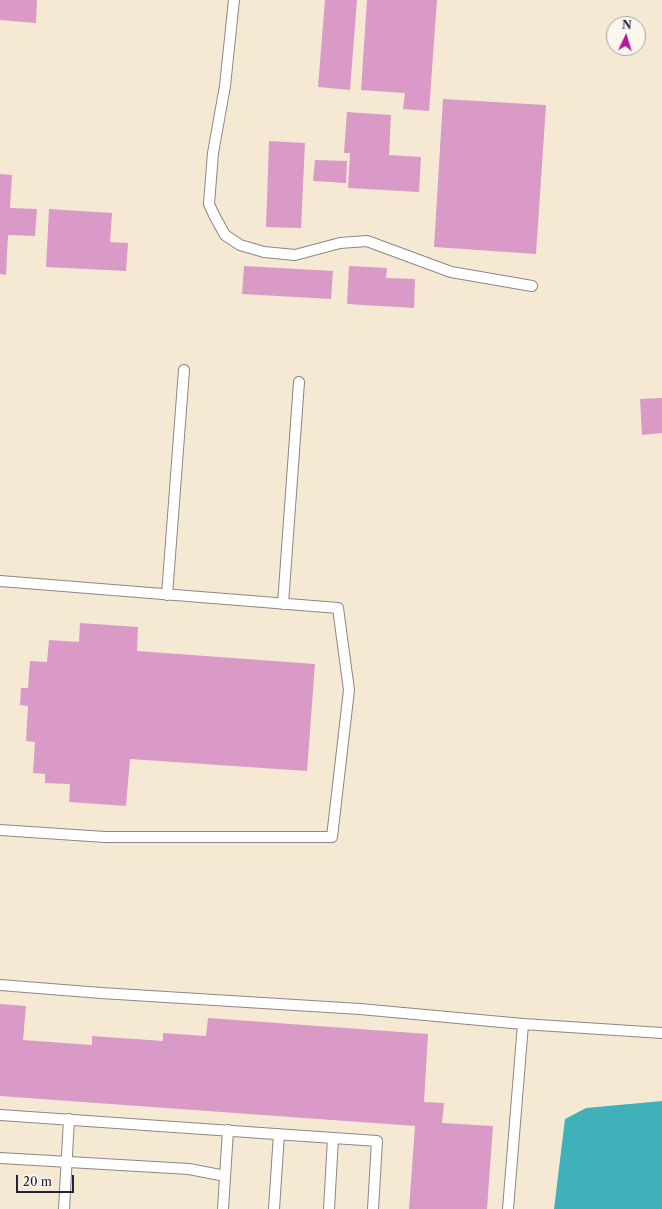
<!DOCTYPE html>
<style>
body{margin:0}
#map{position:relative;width:662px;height:1209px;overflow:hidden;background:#f6e9d4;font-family:"Libre Caslon Text",serif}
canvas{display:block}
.north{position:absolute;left:606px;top:16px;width:40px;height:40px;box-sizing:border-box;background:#fbf7ec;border:1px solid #a4a2a5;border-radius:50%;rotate:4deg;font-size:11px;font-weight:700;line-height:16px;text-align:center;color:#22223b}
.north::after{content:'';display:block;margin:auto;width:14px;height:18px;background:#b5179e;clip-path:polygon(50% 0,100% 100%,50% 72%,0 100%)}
.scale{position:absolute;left:16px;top:1175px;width:58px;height:18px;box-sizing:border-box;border:2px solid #22223b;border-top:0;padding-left:5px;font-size:12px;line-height:14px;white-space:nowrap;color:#22223b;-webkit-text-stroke:3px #fbf7ec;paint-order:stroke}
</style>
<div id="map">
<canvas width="662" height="1209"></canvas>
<div class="north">N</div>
<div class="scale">20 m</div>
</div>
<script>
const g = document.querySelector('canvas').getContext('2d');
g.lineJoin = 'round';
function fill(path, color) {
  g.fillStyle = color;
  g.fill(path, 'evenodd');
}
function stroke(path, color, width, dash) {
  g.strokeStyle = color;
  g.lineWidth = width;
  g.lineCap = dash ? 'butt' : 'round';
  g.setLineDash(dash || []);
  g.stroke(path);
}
const water = new Path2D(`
 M662,1101V1209H554L565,1119L586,1108Z`);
const building = new Path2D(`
 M0,0H37L36,23L0,20Z
 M325,0H357L350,90L318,87Z
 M367,0H437L429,111L403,109L405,93L361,90Z
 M443,99L546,105L536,254L434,247Z
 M347,112L391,115L389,155L421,157L419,192L348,188L350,153H344Z
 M269,141L305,143L301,228L266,227Z
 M315,160L347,161L346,183L313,181Z
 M0,174L12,175L10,208L37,209L35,236L8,235L6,275L0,274Z
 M49,209L112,213L110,242L128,243L126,271L46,267Z
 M244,266L333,271L331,299L242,294Z
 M349,266L387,268L386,278L415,279L414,308L347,304Z
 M662,398V433L642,435L640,399Z
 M80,623L138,627L137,651L315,664L307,771L130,759L126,806L69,802L70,784L45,783V774L33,773L35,742L26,741L28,706L20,705L21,688H28L30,661L47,662L49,640L79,642Z
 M0,1004L26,1006L23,1040L92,1045V1036L163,1041V1033L206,1036L208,1018L428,1034L424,1102L444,1103L442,1123L493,1126L487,1209H409L415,1126L0,1096Z`);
const lane = new Path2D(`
 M234,0L225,86L213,153L209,204L214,215L225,235L240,245L264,252L295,255L340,243L367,241L451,272L532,286
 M0,581L338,608L349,690L332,837H105L0,830
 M167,595L184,370
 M283,604L299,382
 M0,985L101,993L360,1009L523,1024L508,1209
 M523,1024L662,1033
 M0,1115L377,1141L373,1209
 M0,1158L189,1169L225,1176
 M64,1209L69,1119
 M223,1209L228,1130
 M274,1209L279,1134
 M329,1209L333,1138`);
fill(water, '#40b1b8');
fill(building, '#da9ac8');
stroke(lane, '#8c8688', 12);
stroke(lane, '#fff', 10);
</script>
